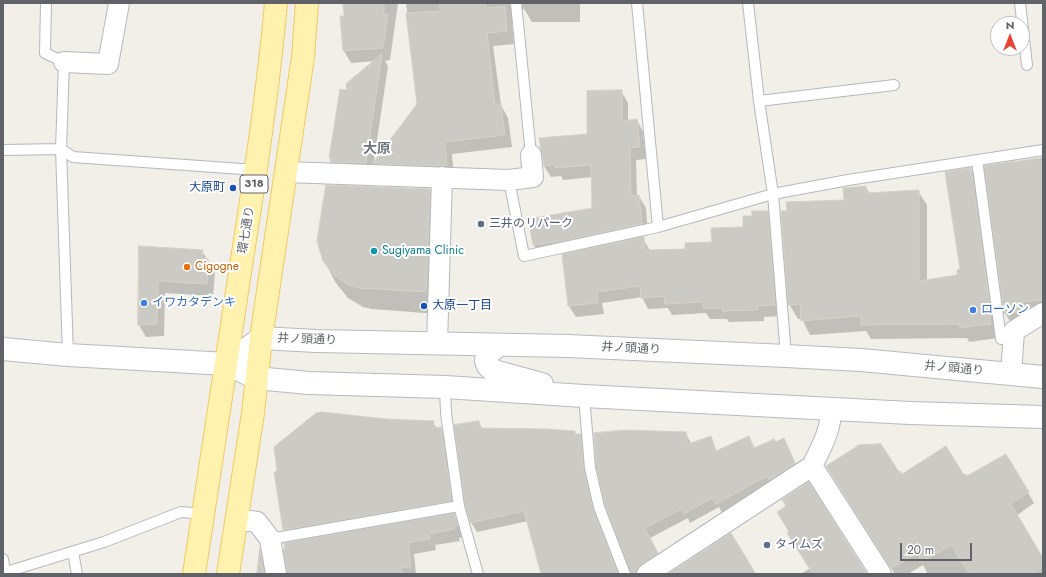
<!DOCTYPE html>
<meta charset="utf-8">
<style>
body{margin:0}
#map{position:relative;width:1046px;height:577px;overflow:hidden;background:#f1efe8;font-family:Jost,sans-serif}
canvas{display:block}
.frame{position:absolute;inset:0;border:4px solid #5f6368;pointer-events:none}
.north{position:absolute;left:990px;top:16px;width:40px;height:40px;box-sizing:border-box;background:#fff;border:1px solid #bfc1c3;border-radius:50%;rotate:0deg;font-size:11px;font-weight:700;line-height:16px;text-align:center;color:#5f6368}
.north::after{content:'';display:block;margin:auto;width:14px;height:18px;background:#ea4335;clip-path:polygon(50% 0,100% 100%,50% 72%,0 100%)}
.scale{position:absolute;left:900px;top:543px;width:72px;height:18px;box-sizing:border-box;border:2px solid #5f6368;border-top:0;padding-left:5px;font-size:12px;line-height:14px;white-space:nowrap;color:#5f6368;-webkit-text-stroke:3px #fff;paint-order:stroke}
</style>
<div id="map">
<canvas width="1046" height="577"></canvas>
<div class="frame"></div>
<div class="north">N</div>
<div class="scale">20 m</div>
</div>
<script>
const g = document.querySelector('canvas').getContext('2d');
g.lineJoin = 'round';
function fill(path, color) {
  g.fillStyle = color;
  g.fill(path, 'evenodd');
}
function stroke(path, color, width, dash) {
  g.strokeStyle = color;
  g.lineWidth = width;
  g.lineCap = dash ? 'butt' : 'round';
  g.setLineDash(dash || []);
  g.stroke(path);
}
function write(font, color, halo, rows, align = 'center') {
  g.font = font + ' Jost,"Noto Sans JP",sans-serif';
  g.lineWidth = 4;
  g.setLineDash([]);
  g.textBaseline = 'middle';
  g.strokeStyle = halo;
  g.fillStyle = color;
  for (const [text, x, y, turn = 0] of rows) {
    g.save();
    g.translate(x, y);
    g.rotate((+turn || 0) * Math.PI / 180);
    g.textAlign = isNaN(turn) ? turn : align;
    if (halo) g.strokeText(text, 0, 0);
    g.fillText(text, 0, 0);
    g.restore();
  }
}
const shadow = new Path2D(`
 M344,3H398L390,60L385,61L388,66L372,174L338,173L330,158L348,91L375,61L351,63L344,51Z
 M406,3H580V22H532L524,9H523L517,14V22H512L514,44L493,46L501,105L508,118L512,147L452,154L454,178L381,176L374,164L418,104Z
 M621,91L628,103V121L637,120L643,132L646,159L636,160L637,196H639L646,208L648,235L642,237L650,251L686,250L713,243L744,228L753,216L767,212L774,223L781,316L764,317V321L729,322L727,319H710L706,313L672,315L668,308L648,309L642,297L602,303L604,314L576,317L569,306L563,253L541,257L534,245L529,220L593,209V177L563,180L561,176L551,177L544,166L588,135Z
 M1043,158V312L1011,323L1005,313L985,166Z
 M971,169L979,183L998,338L969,342L967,338L871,339L866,331L810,335L802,319H798L789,304L845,201L866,187L870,194L918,191L927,205V280L959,275L961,270Z
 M430,190L442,212L438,314L372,309L363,307L348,298L336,283L324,261Z
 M140,247L202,251L215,272L213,296L165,293L164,336L146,337L139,325Z
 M386,420L433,422L437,429L441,428L447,439L457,512L290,541L284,530L278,472Z
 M479,422L482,429L574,432L576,435H580L586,445L589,480L598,519L619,574H543L528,521L477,532L471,522Z
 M686,433L691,444L710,437L717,451L748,437L755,448L783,439L800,473L722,513L719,507L690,523L688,518L650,538L659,557L633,570L628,560Z
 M1006,455L1034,503L1016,516L1043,560V574H928L923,565L908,574H895L834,478L898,473L902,475L964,476L967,478Z
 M454,515L460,526L463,537L459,538L460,541L435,545L436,550L414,554L416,574H288Z
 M261,551L266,561L268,574H258Z
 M810,568L866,574H801Z`);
const building = new Path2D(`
 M343,3H384V15L388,14L383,48L343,51L340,16H344Z
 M440,3H485L486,8L505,6L507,31L487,33L495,104H501L505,135L445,142L447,165L433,166L372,164L417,104L406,13L440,11Z
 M382,54L366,163L330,162L331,159L329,158L340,89L347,90L346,84Z
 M622,90V121L637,119L640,147L630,148L631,196L639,195L642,224L561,241L533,245L528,219L592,208L591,165L555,168V165L544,166L539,138L587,134V91Z
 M1043,158V300L1023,302L1024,311L1004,314L984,166Z
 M971,168L991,316H990L991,324L960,328V324L861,325V316L801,321L800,304L788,305L781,211H787L786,202L844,200L843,188L866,186L867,193L919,190V281L957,275V270L960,269L945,172Z
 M326,185L430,189L426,292L359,288L349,285L335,276L323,261L317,241Z
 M752,211H768L775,305L758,306V310L722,311V308H703V302L665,304L664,296L641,298L640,286L597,292L598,303L568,306L562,254L644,237L645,250L685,249V243L712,242L711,228L743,227V216H752Z
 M139,246L203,250L202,258L208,259L207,284L158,281L157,324L138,325Z
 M322,412L386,419L434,421L433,428L441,427L452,501L283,530L274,472L277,471L274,447L316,413Z
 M479,421L480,428L546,429L575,431V434H581L584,469L593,509L618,574H541L524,511L470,523L465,505L454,425Z
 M626,430L686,432L688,444L711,436L716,451L749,436L754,448L774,439L776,442L784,438L795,463L769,480L767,476L716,504L712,498L684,514L681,509L645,528L658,553L640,565L637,568L636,574H631L605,505L596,467L594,433Z
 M881,444L899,472L900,471L902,474L946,446L964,475L966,474L967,476L1006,454L1029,492L1011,504L1043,558V567L1032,574H969L951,545L922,562L917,553L891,569L826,466L859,445Z
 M809,482L867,574H813L787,533L789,532L777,512L786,506L782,500Z
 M454,513L458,525L454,526V529L429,534L430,539L408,543L411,567L401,568L402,574H287L283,549H285L284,543Z
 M731,533L756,574H668Z
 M260,548L264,574H257Z`);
const service = new Path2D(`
 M46,3L45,53L64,62L61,149L68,355
 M516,3L531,155
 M637,3L658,227
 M748,3L759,101L773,194L786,356
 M1020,3L1027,65
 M759,101L894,85
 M3,150L61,149L73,157L256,170
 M977,160L1001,339
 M509,180L524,256L658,227L773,194L848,180L1043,150
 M445,387L446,413L459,506L478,574
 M584,396L590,468L599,507L625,574
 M270,539L459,506
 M73,552L77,574
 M3,559L5,573
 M3,573L104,542L181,512L203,514`);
const minor = new Path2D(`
 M64,62L108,64L119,3
 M286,172L509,180L533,177L531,155
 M437,344L442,177
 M1011,374L1014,331L1043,313
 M812,466L881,574
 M236,519L257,522L270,539L276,574
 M647,574L812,466C823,444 829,434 832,409`);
const secondary = new Path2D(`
 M498,345L487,355L486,361L488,366L494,371L542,384
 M3,349L68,355L227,364L256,378L309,383L445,387L584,396L910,413L1043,417
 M227,364L261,338L316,341L568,346L786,356L861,360L1043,377`);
const primary = new Path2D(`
 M194,574C210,474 225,373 240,272C254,183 268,93 276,3
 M228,574L253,413L261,338L303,57L307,3`);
const markers = [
 [233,188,4,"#1a4fb4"],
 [481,224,4,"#5c6f8a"],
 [374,251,4,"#0f9aa8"],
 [187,267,4,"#e8710a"],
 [144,303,4,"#3f7fe0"],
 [424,306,4,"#1a4fb4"],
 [973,310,4,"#3f7fe0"],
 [767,545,4,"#5c6f8a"]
];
const shields = [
 [254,184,28]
];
const shieldNames = [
 ["318",254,184]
];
const transitNames = [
 ["大原町",225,188],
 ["大原一丁目",432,306,"left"]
];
const serviceNames = [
 ["三井のリパーク",489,224],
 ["タイムズ",775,545]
];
const streetNames = [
 ["環七通り",247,230,-81],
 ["井ノ頭通り",307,340,2],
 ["井ノ頭通り",631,349,3],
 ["井ノ頭通り",954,369,5]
];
const cultureNames = [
 ["Sugiyama Clinic",382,251]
];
const foodNames = [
 ["Cigogne",195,267]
];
const shopNames = [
 ["イワカタデンキ",152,303],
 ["ローソン",981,310]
];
const quarterNames = [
 ["大原",377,150]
];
fill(shadow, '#0003');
fill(building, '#cccac5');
stroke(building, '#d6d1c6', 1);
stroke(service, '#b5b8bc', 12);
stroke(minor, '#b5b8bc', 22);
stroke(secondary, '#b6babf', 24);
stroke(primary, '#f2c960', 24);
stroke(service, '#fff', 10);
stroke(minor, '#fff', 20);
stroke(secondary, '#fff', 22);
stroke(primary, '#fff2af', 22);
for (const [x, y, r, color] of markers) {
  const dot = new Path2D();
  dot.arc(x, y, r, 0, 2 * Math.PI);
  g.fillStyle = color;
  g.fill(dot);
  stroke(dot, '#fff', 1.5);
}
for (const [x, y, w] of shields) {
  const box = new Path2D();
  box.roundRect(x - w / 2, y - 9, w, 18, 3);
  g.fillStyle = '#fff';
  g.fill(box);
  stroke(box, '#5f6368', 1);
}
write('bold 11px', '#5f6368', null, shieldNames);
write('12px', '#164399', '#fff', transitNames, 'right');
write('12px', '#4e5e75', '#fff', serviceNames, 'left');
write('12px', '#5f6368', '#fff', streetNames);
write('12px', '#0d838f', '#fff', cultureNames, 'left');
write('12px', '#c56008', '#fff', foodNames, 'left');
write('12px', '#366cbe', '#fff', shopNames, 'left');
write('bold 14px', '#70757a', '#fff', quarterNames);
</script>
